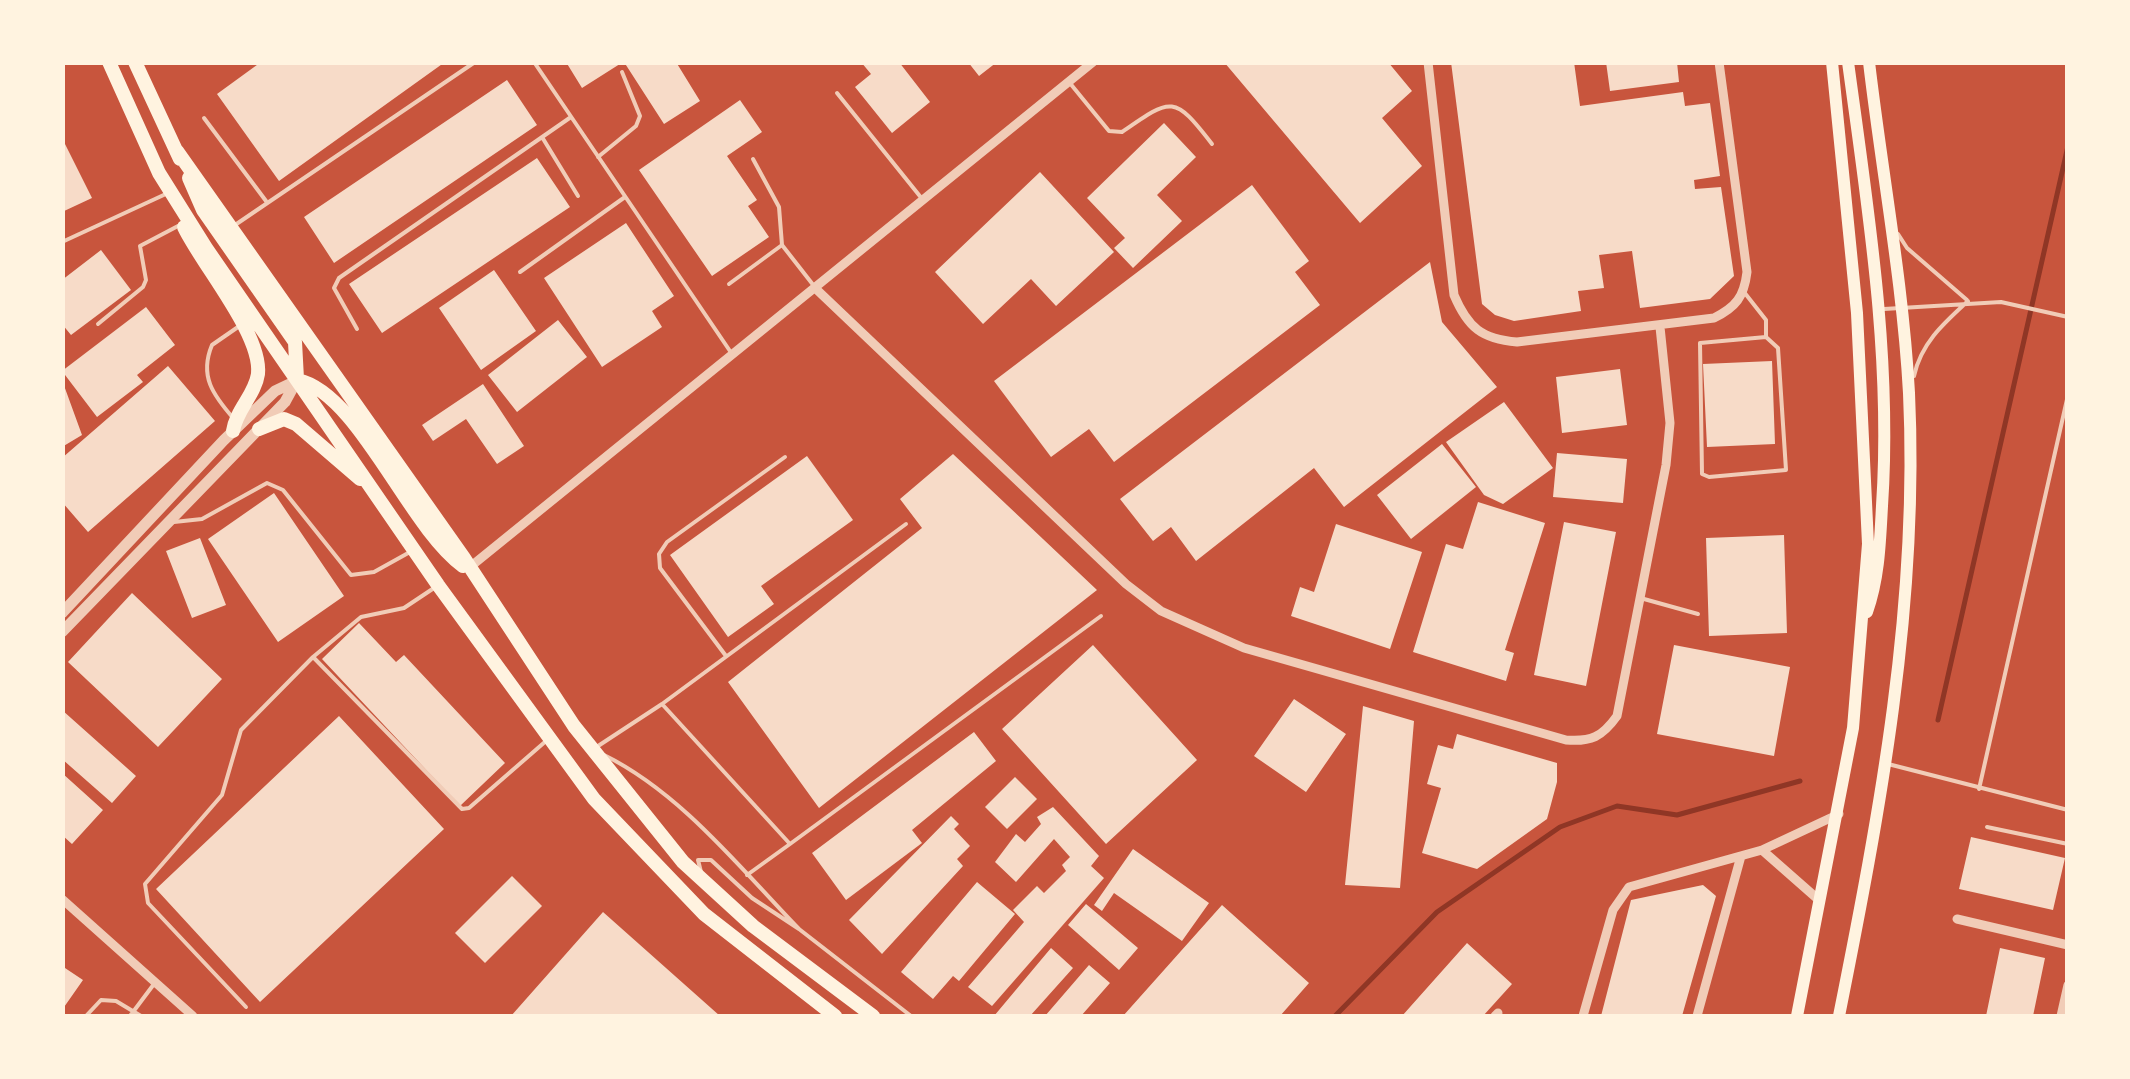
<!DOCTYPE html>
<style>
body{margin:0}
#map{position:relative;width:2130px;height:1079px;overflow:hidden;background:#c8553d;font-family:"Varela Round",sans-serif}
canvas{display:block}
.frame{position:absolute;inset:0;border:65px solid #fff3e0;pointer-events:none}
</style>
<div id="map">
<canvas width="2130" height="1079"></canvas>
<div class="frame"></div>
</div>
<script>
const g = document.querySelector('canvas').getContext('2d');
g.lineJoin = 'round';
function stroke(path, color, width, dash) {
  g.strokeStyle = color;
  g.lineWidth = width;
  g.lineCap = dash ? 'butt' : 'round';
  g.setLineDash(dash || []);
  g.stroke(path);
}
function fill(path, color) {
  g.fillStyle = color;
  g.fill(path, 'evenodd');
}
const stream = new Path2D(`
 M1938,720L2068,146
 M1335,1016L1437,912L1560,827L1617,806L1677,815L1800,781`);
const building = new Path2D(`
 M261,62H445L279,181L217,94Z
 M566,62H623L582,88Z
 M624,62H676L700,101L664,124Z
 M861,62H899L930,102L892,133L855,87L871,74Z
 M968,62H997L979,76Z
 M1224,62H1388L1412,91L1382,118L1422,166L1360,223Z
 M1451,62H1574L1580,106L1683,92L1685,106L1710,103L1720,176L1694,180L1695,189L1721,187L1734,276L1710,299L1640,308L1632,251L1599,255L1604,288L1578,291L1581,311L1514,321L1495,315L1482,304Z
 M1606,62H1677L1679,82L1610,91Z
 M507,80L537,125L334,263L304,217Z
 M740,100L762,132L727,156L757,200L748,206L769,237L712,276L639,170Z
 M1164,123L1196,157L1157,195L1182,221L1133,268L1114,248L1125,238L1087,198Z
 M62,138L92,198L62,212Z
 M537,158L570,207L382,333L349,284Z
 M1040,172L1114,252L1056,306L1031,279L983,324L935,272Z
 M1252,185L1309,261L1295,272L1320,305L1114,462L1089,429L1051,457L994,381Z
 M626,223L674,296L652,311L662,327L602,367L544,278Z
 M101,250L131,290L71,335L62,324V280Z
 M1430,262L1442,322L1497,387L1344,507L1314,468L1196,561L1171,527L1153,541L1120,499Z
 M494,270L536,331L481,370L439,308Z
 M146,307L175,345L137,375L143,382L97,417L62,371Z
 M558,320L587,357L517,412L488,375Z
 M1772,361L1775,444L1707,447L1703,364Z
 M168,366L215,421L88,532L62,502V458Z
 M1620,369L1627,425L1562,433L1556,377Z
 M62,380L82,435L62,447Z
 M483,384L524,446L497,464L466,419L433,441L422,425Z
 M1504,402L1553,468L1503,504L1484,495L1446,442Z
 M1442,444L1476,487L1411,539L1377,495Z
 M1557,453L1627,459L1623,503L1553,497Z
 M953,454L1097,590L819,808L728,682L922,528L900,499Z
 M807,456L853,520L761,586L774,604L728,637L670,555Z
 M274,493L344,596L278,642L208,539Z
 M1478,502L1545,523L1505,650L1514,653L1506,681L1413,652L1446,544L1463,549Z
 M1564,522L1616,532L1586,686L1534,675Z
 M1336,524L1422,552L1390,649L1291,616L1300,587L1314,592Z
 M1784,535L1787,633L1709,636L1706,538Z
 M200,538L226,605L192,618L166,551Z
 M132,593L222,679L158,747L68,662Z
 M359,623L396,662L404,655L505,763L460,806L322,659Z
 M1093,645L1197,760L1106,844L1002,729Z
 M1674,645L1790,667L1774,756L1657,734Z
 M1294,699L1346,734L1306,792L1254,756Z
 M1363,706L1414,721L1400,888L1345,885Z
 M62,710L136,776L112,803L62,759Z
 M339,716L444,829L260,1002L156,889Z
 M974,732L996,761L912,830L922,843L846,900L812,853Z
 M1457,734L1557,763V782L1547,819L1477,869L1422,853L1441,788L1427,784L1438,745L1453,749Z
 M62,773L103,810L72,844L62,835Z
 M1015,777L1037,799L1007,829L985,807Z
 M1053,807L1099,856L1091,866L1104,878L992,1006L968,987L1024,922L1013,910L1037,886L1044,893L1066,871L1062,865L1070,857L1054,839L1016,882L995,862L1016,834L1025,842L1041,824L1037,817Z
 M951,816L959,824L954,829L970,846L957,859L963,866L882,954L849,920Z
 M1971,837L2065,858L2053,910L1959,889Z
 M1133,849L1209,903L1182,941L1114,893L1102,911L1094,905Z
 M512,876L542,906L485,963L455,933Z
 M977,882L1015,914L959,981L953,976L933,999L901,972Z
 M1703,885L1716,896L1682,1016H1601L1631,900Z
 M1086,904L1138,948L1119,970L1068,925Z
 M1222,905L1309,983L1280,1016H1123Z
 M603,912L720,1016H511Z
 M1467,943L1512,984L1483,1016H1402Z
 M1051,948L1073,968L1030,1016H994Z
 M2000,948L2045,958L2033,1016H1986Z
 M1089,965L1110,983L1081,1016H1045Z
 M62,966L83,980L62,1010Z`);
const service = new Path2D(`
 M534,62L732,354
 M1069,82L1109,131L1122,132C1172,97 1174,95 1212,144
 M837,93L923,200
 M204,118L266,201
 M542,137L578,196
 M598,157L636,126L640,116L622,72
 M753,159L779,207L782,245L814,286
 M235,225L475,62
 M1898,234L1907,248L1967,300
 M62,242L168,193
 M520,272L625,197
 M729,284L782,245
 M1744,292L1766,320V337L1778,348L1786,470L1709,477L1702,474L1700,343L1766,337
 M1884,309L2001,302L2068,317
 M98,324L143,287L146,280L140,246L178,226
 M357,329L334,288L339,278L571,117
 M1914,376C1921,343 1944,323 1968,301
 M234,419C213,395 199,376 212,345L238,327
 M174,522L202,519L267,483L283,490L351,575L374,572L410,552
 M1644,599L1698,614
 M726,656L660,568L659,554L667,542L785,457
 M314,658L462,809L469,808L546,741
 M662,704L906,524
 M595,748L662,704L790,844L747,875
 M604,755C681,793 740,868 799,929L752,898L711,860H698L701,872
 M1888,764L2068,810
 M1979,789L2068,395
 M1987,827L2068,844
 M790,844L1101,616
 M799,929L911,1016
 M246,1007L148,903L145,884L222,795L241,730L313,657L361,617L404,608L434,588
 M86,1016L101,1000L116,1001L141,1016
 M130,1016L154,984`);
const minor = new Path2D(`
 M1428,62L1454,295C1468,328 1482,339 1517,342L1714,318C1736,307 1744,297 1747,272L1719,62
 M815,288L1126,584L1161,611L1244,648L1566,740C1591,742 1602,737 1617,716L1666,465L1670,423L1660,327
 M470,567L1093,62
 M1762,850L1820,901
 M62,899L193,1016
 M1957,919L2068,945
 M1495,1016L1498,1013
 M1583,1016L1613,910L1629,887L1762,850L1839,814
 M1697,1016L1741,856
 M2061,1016L2068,985`);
const tertiary = new Path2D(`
 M62,613L224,440L275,391L296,381
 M62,632L285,402L297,380`);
const secondary = new Path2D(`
 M1848,62C1868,210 1892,357 1882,506C1880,543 1879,578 1867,612
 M1797,1016L1853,728L1868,544L1857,313L1832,62
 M1839,1016C1880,811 1919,605 1909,393C1903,283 1882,173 1869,62`);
const primary = new Path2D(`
 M109,62L159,173L206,248L438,585L594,799L704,914L835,1016
 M135,62L180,159
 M177,151L464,558L574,726L683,862L753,926L873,1016
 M189,178L203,210L295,342L297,379
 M184,227C202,265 262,334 258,374C255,395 236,410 233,431
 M298,380C359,394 408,526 463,566
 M259,429L284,419L296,424L360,479`);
stroke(stream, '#8f3625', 5);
fill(building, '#f7dbc8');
stroke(service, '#f1ccb7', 4);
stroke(minor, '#f1ccb7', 9);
stroke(tertiary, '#f1ccb7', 11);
stroke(secondary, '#fff3e0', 12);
stroke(primary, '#fff3e0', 14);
</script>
